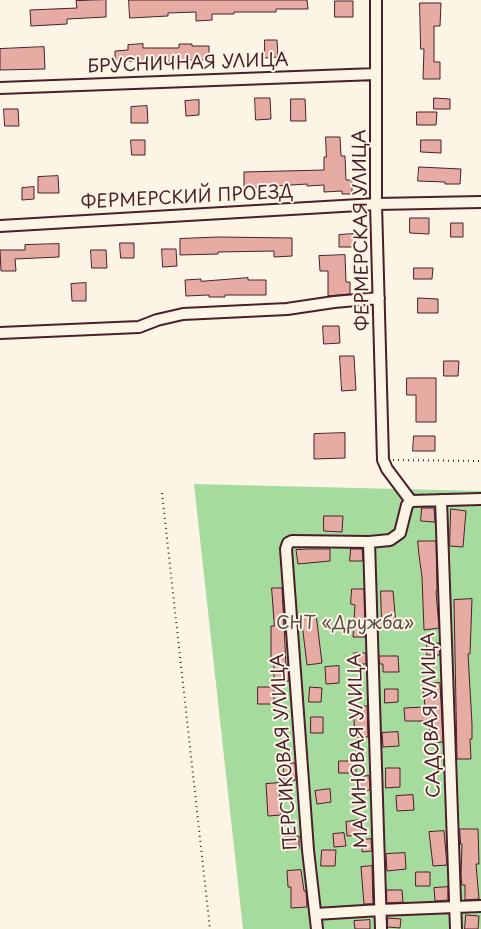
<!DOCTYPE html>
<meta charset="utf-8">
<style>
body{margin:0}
canvas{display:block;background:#fcf5e5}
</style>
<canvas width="481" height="929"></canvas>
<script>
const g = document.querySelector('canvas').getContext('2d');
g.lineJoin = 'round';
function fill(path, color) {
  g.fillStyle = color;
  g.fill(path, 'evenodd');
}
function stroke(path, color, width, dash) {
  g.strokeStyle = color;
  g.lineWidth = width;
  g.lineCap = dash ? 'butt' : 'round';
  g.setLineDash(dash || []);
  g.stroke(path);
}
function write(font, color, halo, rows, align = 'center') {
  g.font = font + ' "Playpen Sans",sans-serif';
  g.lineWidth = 4;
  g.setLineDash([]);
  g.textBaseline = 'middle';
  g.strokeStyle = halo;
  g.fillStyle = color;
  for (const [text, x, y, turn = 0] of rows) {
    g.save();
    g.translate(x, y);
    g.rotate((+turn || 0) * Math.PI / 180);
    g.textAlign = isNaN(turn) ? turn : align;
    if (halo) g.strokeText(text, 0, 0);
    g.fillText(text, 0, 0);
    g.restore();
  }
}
const green = new Path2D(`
 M194,484L481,491V929H243Z`);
const building = new Path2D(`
 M106,0V17L67,19V24L31,26L30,10L77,8L76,1Z
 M129,0H307L308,9H276V12H234V14H212V20L196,21V12L168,13V16L130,18Z
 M335,1H353V17H335Z
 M420,3H441L440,26H434V62H440V79H423L424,49H421Z
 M265,40H277L278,57L265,58Z
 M143,44V48H179V44H192V46H209V60H177V62H165L126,61V64H115V51L128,50V45Z
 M44,47L45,69L0,70V49Z
 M255,98H270L271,119L256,120Z
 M434,98L450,99V109H434Z
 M291,99H305L306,121H291Z
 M199,100V115L186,116L185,101Z
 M147,106L148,123H131V107Z
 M4,109H18L19,126H5Z
 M417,112H437L436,125H417Z
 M326,137H340L341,156H345L346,180H352V194H342V191L324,192V185L307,186V184L244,188V172L324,170V157H326Z
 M131,140H145V155H132Z
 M421,140H441V153L421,152Z
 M419,167L461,169L460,184H445V182L418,181Z
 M58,176L59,193H38V177Z
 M34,187V199L22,200V188Z
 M410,218H429V234L410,233Z
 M451,223H463V237H451Z
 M353,234L354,247H339V235Z
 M218,237L292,238V256L274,257V251L218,252V254L180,255V239Z
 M120,243H134V258H121Z
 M59,244V257L15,259L16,271H1L0,250H25V245Z
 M162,249H176L177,266L163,267Z
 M91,250H106L107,268H92Z
 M345,255L346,282H350V294L328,296V271H320L319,256Z
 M414,268H433L432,279H414Z
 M248,278V280H266V295H225V297H209V295L186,296L185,280L201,279V281Z
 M86,283V301H72L71,284Z
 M418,298L438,299V313H418Z
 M323,326H339L340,343L324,344Z
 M340,356H354L356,390L342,391Z
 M444,361H459L458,376H444Z
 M407,378H436V422H416V395H407Z
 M345,433V458L314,459V434Z
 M414,436H435V451H413Z
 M422,508H434L435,522L421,521Z
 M451,509L466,511L463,547L450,546Z
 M324,516H343L342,532L324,531Z
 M418,541H436L437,590L436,591L439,628L424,630L422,577L419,555Z
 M310,549H330V561L298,564L296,550Z
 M351,549H362L363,561H350Z
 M272,588H282L286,665H288L289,681H274V659H271V626H274Z
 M352,589H364L365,637H353L355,605L351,604Z
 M381,591H393L396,625H382Z
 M472,599L470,654H468L472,724V739H470L471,759H457L454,600Z
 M316,614L322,663L307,665L301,615Z
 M427,643H439L440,655H427Z
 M354,653H366V664H354Z
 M379,656H398L399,672H383V664H380Z
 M339,666V683L326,684L325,667Z
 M440,683L443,742L430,743L429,721H405L404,708L425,707L423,684Z
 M258,687H274V704H258Z
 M310,687L322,688L321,702H309Z
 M385,689H398V702L385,703Z
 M354,706H367L368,737H355Z
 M311,717H323V733H311Z
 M398,732L399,746L383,747L382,733Z
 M339,761H356V773H339Z
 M284,763H295L296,780L284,781Z
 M386,768H400V787L386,788Z
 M369,776L370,790L358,791L357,777Z
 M279,783L281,815L268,816L266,784Z
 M330,789L331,802L317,804L315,791Z
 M413,795L414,810L397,811L396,796Z
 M360,820L361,835L347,836L346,822Z
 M460,829H478L479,864H476L479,899L465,900V885H462L461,877L462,844H461Z
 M444,831L447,865L433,866L429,832Z
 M344,833L346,846L334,847L333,834Z
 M286,836H299V849L286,850Z
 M371,839L372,851L362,852V840Z
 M322,850H336L335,866H321Z
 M405,853L406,869L387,871L386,854Z
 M372,866L373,904H364L361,867Z
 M301,870L304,891H306L307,907L291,908V887H288L287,871Z
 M416,872H430V886H416Z
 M448,887V900L435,901L434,888Z
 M387,890H402L403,902L387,903Z
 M466,915L479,916L478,929H465Z
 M388,918L401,919L400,928L388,927Z
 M370,920V929H355L354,921Z`);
const path = new Path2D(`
 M393,460L481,461
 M162,493L210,929`);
const minor = new Path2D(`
 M376,0V204L383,460L387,469L411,501
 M0,88L376,74
 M0,226L376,204L481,202
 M0,333L139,327L157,320L183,314L287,309L334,302L379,298
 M441,500L456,929
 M369,542L381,929
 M316,914L380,910L481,906
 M317,929L308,850L286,549L288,543L292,541L369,542L390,540L400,533L407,505L411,501L481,499`);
const streetNames = [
 ["БРУСНИЧНАЯ УЛИЦА",188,64,-2],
 ["ФЕРМЕРСКИЙ ПРОЕЗД",187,198,-3],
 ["ФЕРМЕРСКАЯ УЛИЦА",362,230,-91],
 ["САДОВАЯ УЛИЦА",432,715,-92],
 ["МАЛИНОВАЯ УЛИЦА",359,751,-92],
 ["ПЕРСИКОВАЯ УЛИЦА",285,752,-94]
];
const parkNames = [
 ["СНТ «Дружба»",345,624]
];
fill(green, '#a6db9e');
fill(building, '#e6aca3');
stroke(building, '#4a1f2b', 1);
stroke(minor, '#4a1f2b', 14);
stroke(path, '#4a1f2b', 2, [1, 4]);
stroke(minor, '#fcf5e5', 10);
write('18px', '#4a1f2b', '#fcf5e5', streetNames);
write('18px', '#614e48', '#fcf5e5', parkNames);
</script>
